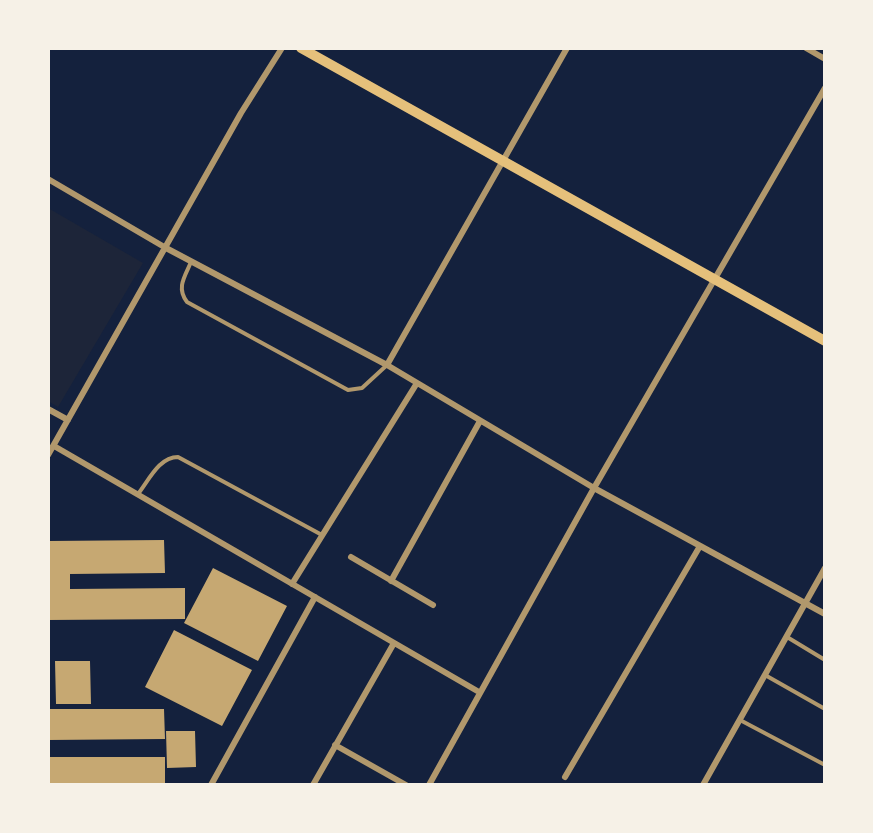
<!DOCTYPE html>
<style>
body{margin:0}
#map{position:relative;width:873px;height:833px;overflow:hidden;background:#14213d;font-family:Raleway,sans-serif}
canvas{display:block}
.frame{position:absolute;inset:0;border:50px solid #f6f1e7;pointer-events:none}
</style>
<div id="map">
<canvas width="873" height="833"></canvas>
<div class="frame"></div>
</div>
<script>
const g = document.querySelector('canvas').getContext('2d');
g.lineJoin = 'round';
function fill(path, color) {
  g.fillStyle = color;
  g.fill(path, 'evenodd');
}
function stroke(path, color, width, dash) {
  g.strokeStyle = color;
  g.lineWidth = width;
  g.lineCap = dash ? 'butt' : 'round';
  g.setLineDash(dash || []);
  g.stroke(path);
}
const green = new Path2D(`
 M48,208L143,263L58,407L48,401Z`);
const building = new Path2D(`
 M164,540L165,573L70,574V589L185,588V619L48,620V541Z
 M213,568L287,606L258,661L184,623Z
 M174,630L252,670L222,726L145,687Z
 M55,661H90L91,704H56Z
 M48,709H164L165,739L48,740Z
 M166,731H195L196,767L167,768Z
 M48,757H165V785H48Z`);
const service = new Path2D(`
 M191,262C185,276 176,288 187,302L348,390L362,388L387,365
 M138,494C149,480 159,457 178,457L322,535
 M787,637L825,660
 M765,675L825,709
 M740,720L825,765`);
const minor = new Path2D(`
 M806,48L825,59
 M48,179L166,248L387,365L594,488L825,614
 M387,365L567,48
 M48,409L68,420
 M54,446L479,692
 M48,455L241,113L282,48
 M351,557L433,605
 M391,581L480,421
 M292,584L417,383
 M335,745L406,785
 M565,777L700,546
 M211,785L315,597
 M313,785L394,643
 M429,785L594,488L825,88
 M703,785L825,568`);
const secondary = new Path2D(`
 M301,48L825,341`);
fill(green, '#1d2539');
fill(building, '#c6a872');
stroke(service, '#b1986c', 4);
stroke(minor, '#b1986c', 6);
stroke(secondary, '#e5c07b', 10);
</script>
